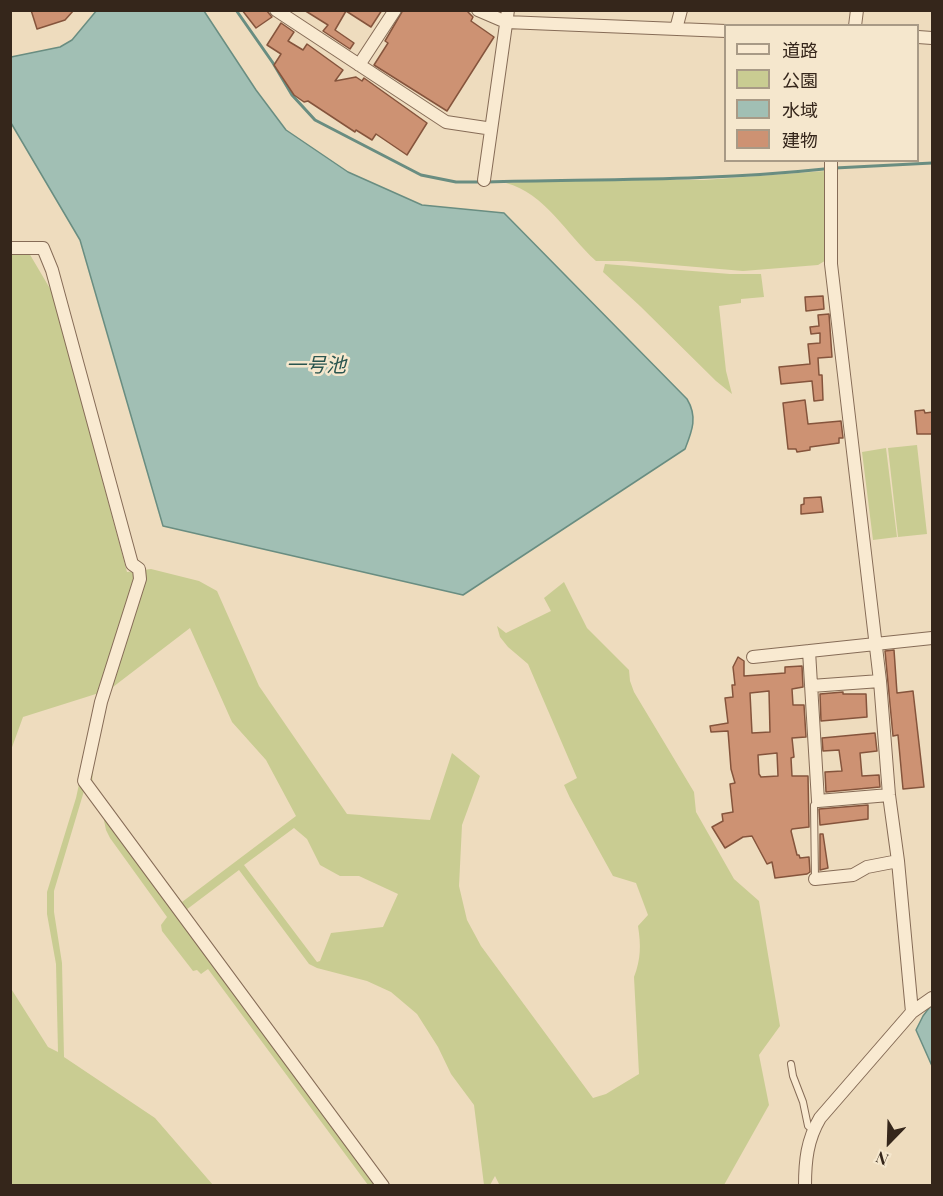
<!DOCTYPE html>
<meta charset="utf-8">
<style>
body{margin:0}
#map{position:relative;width:943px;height:1196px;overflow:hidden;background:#eedcbe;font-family:"Playfair Display","Noto Sans JP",serif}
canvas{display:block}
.frame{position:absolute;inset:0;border:12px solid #35261b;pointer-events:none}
.legend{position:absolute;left:724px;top:24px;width:195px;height:138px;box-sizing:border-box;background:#f5e7cd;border:2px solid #a89a86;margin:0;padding:8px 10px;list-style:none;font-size:18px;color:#35261b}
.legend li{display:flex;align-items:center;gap:12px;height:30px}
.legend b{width:30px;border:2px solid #a89a86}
.north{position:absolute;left:859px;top:1112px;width:60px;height:60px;-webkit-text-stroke:4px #f5e7cd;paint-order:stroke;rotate:203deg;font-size:16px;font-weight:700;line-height:24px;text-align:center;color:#35261b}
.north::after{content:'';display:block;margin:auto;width:21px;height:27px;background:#35261b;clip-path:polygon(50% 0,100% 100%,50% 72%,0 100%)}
</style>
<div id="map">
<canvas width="943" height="1196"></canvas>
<div class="frame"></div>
<ul class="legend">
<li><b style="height:8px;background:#f9ead1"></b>道路</li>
<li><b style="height:16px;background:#c9cc92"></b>公園</li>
<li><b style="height:16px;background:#a1bfb4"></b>水域</li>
<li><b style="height:16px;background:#cd9273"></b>建物</li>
</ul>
<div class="north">N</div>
</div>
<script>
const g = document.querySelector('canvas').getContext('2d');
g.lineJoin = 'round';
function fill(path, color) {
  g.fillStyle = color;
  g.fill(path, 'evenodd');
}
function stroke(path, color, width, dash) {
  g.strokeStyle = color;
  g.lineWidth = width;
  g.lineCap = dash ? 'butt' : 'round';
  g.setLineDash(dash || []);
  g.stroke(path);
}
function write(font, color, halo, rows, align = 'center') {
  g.font = font + ' "Playfair Display","Noto Sans JP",serif';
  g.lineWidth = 5;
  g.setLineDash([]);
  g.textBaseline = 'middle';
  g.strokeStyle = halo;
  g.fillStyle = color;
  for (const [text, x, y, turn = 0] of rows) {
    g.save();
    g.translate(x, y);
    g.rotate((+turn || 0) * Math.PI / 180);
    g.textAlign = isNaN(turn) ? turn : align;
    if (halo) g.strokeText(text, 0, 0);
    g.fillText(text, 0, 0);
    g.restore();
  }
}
const green = new Path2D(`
 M825,171L828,259L818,265L743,271L626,261H596C567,235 545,193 506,183L557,180H704Z
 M16,253H29L52,292L127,572L151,569L199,581L217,591L259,686L347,814L430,820L452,753L480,776L462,825L459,886L467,920L481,946L593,1098L606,1094L639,1074L634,977C641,959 641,945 638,926L648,915L636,883L613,876L570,798L564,785L577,778L528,664L508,647L500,637L497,626L506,633L551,611L544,598L564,582L587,628L629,670L630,681L634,692L694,792L696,812L734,879L759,901L780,1026L759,1055L769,1105L724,1185L500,1186L495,1176L490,1185H484L474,1105L451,1074L438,1047L417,1014L391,992L367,981L317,968L309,964L239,870L186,910L390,1185H368L208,969L201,974L197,970L193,971L162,931L161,925L167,917L110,838L106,830L103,816L84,791L54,891V912L62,963L64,1057L155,1118L213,1185H11L10,987L48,1047L58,1052L56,964L47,914V892L76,798L99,693L23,717L11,750L10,254ZM190,628L232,722L266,760L296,816L182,902L92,785L95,737L109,690ZM294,828L307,839L320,865L340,876H359L398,894L383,927L331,933L320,961L317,962L244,865Z
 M605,264L730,274H761L764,297L741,299V303L719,306L726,371L732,394L716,381L640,306L603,272Z
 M917,445L927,534L898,537L888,448Z
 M886,448L897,537L873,540L862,452Z`);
const water = new Path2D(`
 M97,10L204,11L256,90L286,130L348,172L422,205L504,213L687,399C698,417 692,431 685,449L463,595L163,526L80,240L11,123V57L60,47L72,40Z
 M932,1004V1066L916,1030L923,1016Z`);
const stream = new Path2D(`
 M236,10L273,63L292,95L315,120L421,175L456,182H480
 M835,168L932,163
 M487,182C599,179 712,181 824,169`);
const building = new Path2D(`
 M31,10H74L65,20L37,29Z
 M242,10H266L272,17L256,28Z
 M304,10H382L371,27L346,11L335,30L354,43L350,49L323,31L328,25Z
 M403,10H466L473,17L471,21L494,37L447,111L374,65L388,43L385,41Z
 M281,23L294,32L288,41L303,50L307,44L343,70L335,81L356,77L362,81L364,78L427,123L407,155L376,134L372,140L356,130L355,132L308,101L304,102L294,95L274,65L281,54L267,45Z
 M823,296L824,309L806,311L805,297Z
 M829,314L832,357L818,358L819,375H822L823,400L814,401L812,381L781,384L779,367L810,364L808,344L820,343V333L811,334L810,327L819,326L818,315Z
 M805,400L808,424L841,421L843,438H839V443L810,447V450L797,452L796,449H788L783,403Z
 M924,410L925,413L933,412V434H917L915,411Z
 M821,497L823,512L801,514V505L804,504V498Z
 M894,650L897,693L913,691L924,787L903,789L898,735L893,736L885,651Z
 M738,657L744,661V676L785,673V667L802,666L803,687L792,689L793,705H804L806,737L792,738L794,757L791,758L792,776H808L809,827L792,829L791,831L797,855H799L800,858L809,857L810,872L807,874L775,878L772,862L767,864L752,836L743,837L725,848L712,827L723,821L722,814L733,812L730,784L735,783L731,769L728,731L711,732L710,726L728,723L725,698L733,697L732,685H735L733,667ZM769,691L770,732L752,733L750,693ZM777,753L778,776L761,777L759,774L758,755Z
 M843,692V694H866L867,717L821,721L820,694Z
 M875,733L877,751L860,753L862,776L879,775L880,787L826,792L825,772L842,771L839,750L823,751L822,738Z
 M868,805V819L820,825L819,809Z
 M820,834H823L828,868L820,870Z`);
const lane = new Path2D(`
 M815,879L814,805L818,801
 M791,1064L793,1076L803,1102L808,1126L813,1130`);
const street = new Path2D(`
 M276,10L446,122L486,128
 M478,10L506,22L726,31
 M855,26L857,10
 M676,29L681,10
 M918,37L932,38
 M359,65L395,10
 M831,160V264L880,681L889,795L898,861L912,1012
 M484,180L508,10
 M10,248H43L52,270L132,564L139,569L140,579L101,702L84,781L383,1186
 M809,651L818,801L889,795
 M753,657L932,638
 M811,686L880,681
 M815,879L853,875L867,867L898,861
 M805,1186C805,1161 807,1140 820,1118L912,1012L932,998`);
const waterNames = [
 ["一号池",316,366]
];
fill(green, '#c9cc92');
fill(water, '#a1bfb4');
stroke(water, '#698d81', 1.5);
stroke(stream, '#698d81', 3);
fill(building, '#cd9273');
stroke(building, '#85543c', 1.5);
stroke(lane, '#866c57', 8);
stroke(street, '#866c57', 14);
stroke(lane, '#f9ead1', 6);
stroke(street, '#f9ead1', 12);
write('italic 20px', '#2a554f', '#f5e7cd', waterNames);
</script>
